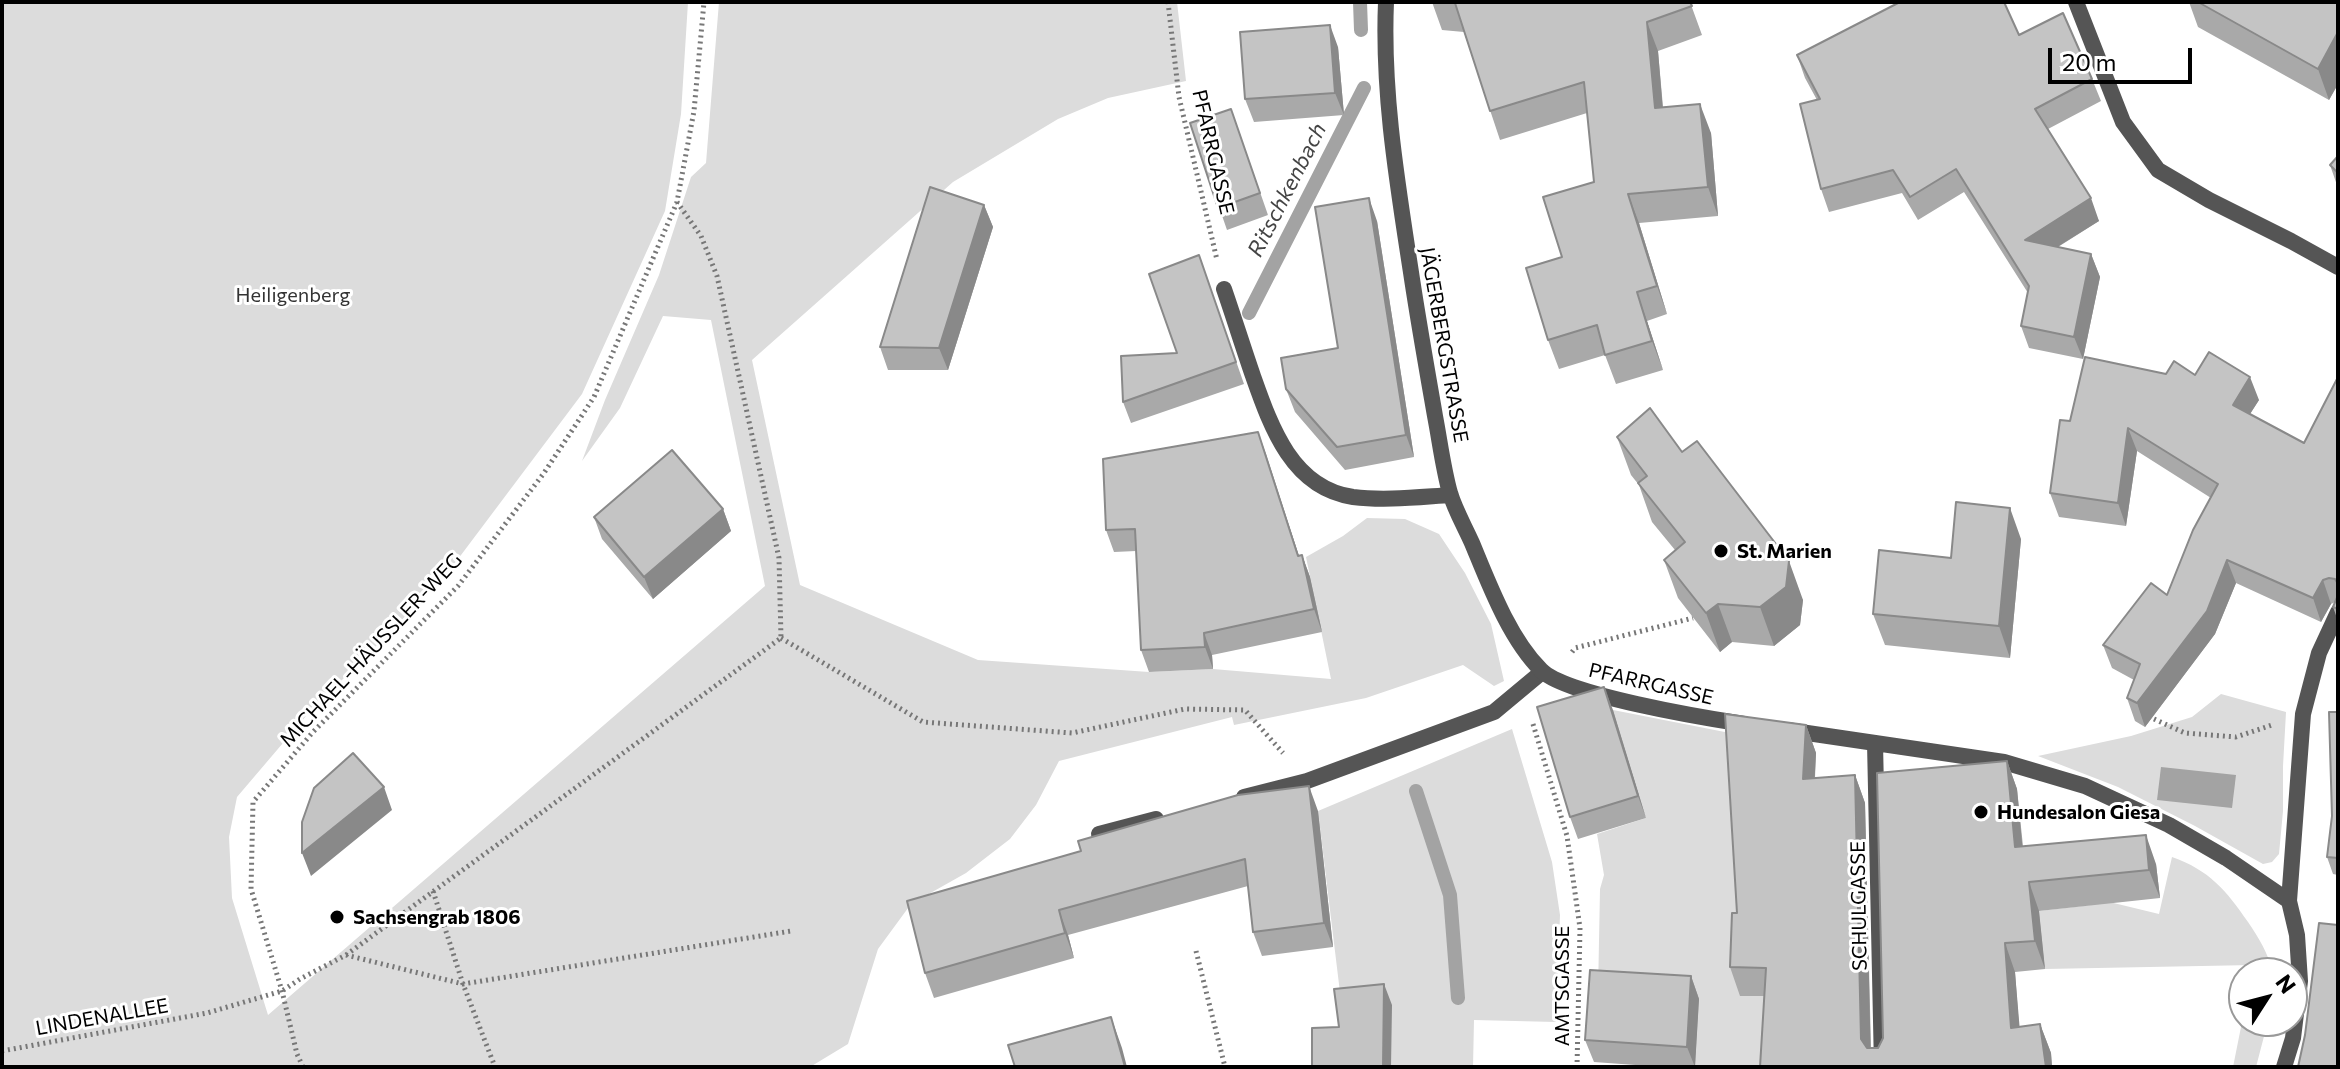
<!DOCTYPE html>
<meta charset="utf-8">
<style>
body{margin:0}
#map{position:relative;width:2340px;height:1069px;overflow:hidden;background:#fff;font-family:Commissioner,sans-serif}
canvas{display:block}
.frame{position:absolute;inset:0;border:4px solid #000;pointer-events:none}
.north{position:absolute;left:2228px;top:957px;width:80px;height:80px;box-sizing:border-box;background:#fff;border:2px solid #999;border-radius:50%;rotate:54deg;font-size:22px;font-weight:700;line-height:32px;text-align:center;color:#000}
.north::after{content:'';display:block;margin:auto;width:28px;height:36px;background:#000;clip-path:polygon(50% 0,100% 100%,50% 72%,0 100%)}
.scale{position:absolute;left:2048px;top:48px;width:144px;height:36px;box-sizing:border-box;border:4px solid #000;border-top:0;padding-left:10px;font-size:24px;line-height:28px;white-space:nowrap;color:#000;-webkit-text-stroke:6px #fff;paint-order:stroke}
</style>
<div id="map">
<canvas width="2340" height="1069"></canvas>
<div class="frame"></div>
<div class="north">N</div>
<div class="scale">20 m</div>
</div>
<script>
const g = document.querySelector('canvas').getContext('2d');
g.lineJoin = 'round';
function fill(path, color) {
  g.fillStyle = color;
  g.fill(path, 'evenodd');
}
function stroke(path, color, width, dash) {
  g.strokeStyle = color;
  g.lineWidth = width;
  g.lineCap = dash ? 'butt' : 'round';
  g.setLineDash(dash || []);
  g.stroke(path);
}
function write(font, color, halo, rows, align = 'center') {
  g.font = font + ' Commissioner,sans-serif';
  g.lineWidth = 6;
  g.setLineDash([]);
  g.textBaseline = 'middle';
  g.strokeStyle = halo;
  g.fillStyle = color;
  for (const [text, x, y, turn = 0] of rows) {
    g.save();
    g.translate(x, y);
    g.rotate((+turn || 0) * Math.PI / 180);
    g.textAlign = isNaN(turn) ? turn : align;
    if (halo) g.strokeText(text, 0, 0);
    g.fillText(text, 0, 0);
    g.restore();
  }
}
const green = new Path2D(`
 M2,2H688L681,114L665,211L582,394L443,579L306,716L237,797L229,837L232,898L268,1015L765,586L711,320L663,316L620,408L582,461L605,400L659,275L691,177L706,163L719,2H1177L1186,81L1108,98L1058,119L953,182L752,360L800,585L978,660L1149,672L1213,669L1331,679L1306,557L1343,536L1367,518L1405,519L1439,534L1465,573L1491,624L1504,681L1494,686L1463,665L1366,698L1234,725L1232,717L1059,761L1036,805L1010,839L966,873L911,904L878,949L848,1044L810,1067H2Z
 M2221,694L2286,712L2283,766V811L2279,854L2272,862L2263,864L2195,826L2118,787L2038,756L2131,736L2192,717Z
 M1613,710L1735,734L1801,998L1772,1067H1695L1699,999L1598,993L1600,889L1604,875L1597,834L1646,818Z
 M1512,729L1552,862L1560,915L1556,1022L1474,1020L1473,1067H1391L1342,1009L1318,811Z
 M2172,857C2209,870 2226,890 2248,922C2259,938 2268,953 2273,973H2252L2253,965L2045,969L2039,911L2091,905L2093,898L2159,914Z
 M2244,1012V1021H2268L2256,1067H2233Z`);
const water = new Path2D(`
 M2161,767L2236,775L2232,808L2157,800Z`);
const stream = new Path2D(`
 M1360,2L1361,30
 M1249,313L1364,88
 M1416,791L1450,895L1458,998`);
const path = new Path2D(`
 M1168,2L1179,97L1217,260
 M781,638L923,722L1072,733L1185,709L1245,710L1283,753
 M1572,652L1575,648L1693,618
 M2154,719L2185,733L2236,737L2272,725
 M1533,724L1567,836L1580,928L1577,1067
 M433,891L463,984L495,1067
 M1196,951L1225,1067
 M346,955L781,638L779,558L717,276L701,236L677,202
 M2,1051L207,1013L282,991L300,979L346,955L463,984L791,931
 M303,1067L297,1054L282,991L251,889L253,802L313,732L458,586L544,473L594,397L677,202L694,111L704,2`);
const service = new Path2D(`
 M1244,797L1307,781L1494,712L1542,672
 M1099,834L1156,819`);
const minor = new Path2D(`
 M1386,2C1382,95 1398,187 1412,279C1419,325 1427,370 1435,416C1440,442 1443,468 1450,493C1455,510 1465,527 1472,543C1489,584 1509,638 1541,670C1565,695 1705,718 1744,724
 M2076,2L2123,122L2158,170L2209,200L2291,241L2338,267
 M1224,289C1234,318 1243,347 1253,376C1271,427 1292,488 1353,497C1385,501 1419,497 1451,495
 M1787,730L2004,762L2085,786L2169,825L2226,858L2289,901
 M1875,743L1882,1067
 M2284,1067L2293,1038L2300,981L2297,935L2289,901L2303,714L2319,653L2338,612`);
const wall = new Path2D(`
 M1432,2H1690L1702,35L1658,51L1663,107L1711,133L1718,216L1639,223L1667,314L1647,321L1663,370L1616,384L1605,355L1559,369L1548,340L1562,257L1594,182L1587,113L1500,140L1464,32L1442,30Z
 M2189,2H2338V84L2329,100L2198,27Z
 M2019,35L2092,79L2101,101L2048,129L2099,221L2058,247L2091,254L2100,277L2083,359L2029,348L2021,326L2028,293L1964,192L1918,220L1902,193L1829,212L1821,189L1817,100L1805,78L1797,55Z
 M1338,47L1344,115L1254,122L1245,99Z
 M1231,109L1268,215L1227,230L1190,123Z
 M2338,156V188L2330,165Z
 M984,205L993,227L948,370H888L880,347Z
 M1377,221L1414,457L1345,470L1295,412L1286,389L1338,348Z
 M1199,255L1244,384L1131,423L1123,402L1177,353Z
 M2166,374L2195,375L2259,400L2250,414L2304,443L2338,377V621L2333,607L2335,602L2331,604L2321,622L2236,583L2215,634L2145,727L2135,721L2127,698L2134,680L2112,668L2103,645L2167,595L2211,498L2137,451L2126,526L2059,517L2050,493L2070,421Z
 M1258,432L1299,556L1302,555L1310,577L1322,632L1212,655L1213,669L1149,672L1141,650L1136,551L1114,552L1106,530Z
 M1617,437L1682,452L1803,600L1800,625L1774,646L1732,642L1720,652L1678,598L1664,560L1675,550L1652,522L1639,485L1631,475Z
 M723,509L731,531L653,599L602,539L594,517Z
 M2021,539L2010,658L1885,645L1873,614L1951,558Z
 M1613,710L1646,818L1578,839L1570,817Z
 M2338,712V875L2333,874L2327,857L2332,816Z
 M1806,725L1816,753L1815,778L1855,775L1865,803L1871,1048H1878L2007,761L2017,789L2023,846L2156,864L2160,898L2039,911L2045,969L2015,972L2019,1027L2040,1024L2051,1053L2052,1067H1760L1764,996H1740L1730,967L1737,913Z
 M1318,811L1333,947L1262,956L1253,932L1248,886L1068,935L1074,958L934,998L925,973L907,901Z
 M1691,976L1699,999L1695,1067H1663L1594,1062L1585,1040Z`);
const shadedWall = new Path2D(`
 M1647,22L1658,51L1665,136L1655,108Z
 M1330,25L1338,47L1344,115L1335,93Z
 M2338,32V84L2329,100L2318,69Z
 M1700,104L1711,133L1718,216L1708,187Z
 M1628,194L1639,223L1667,314L1657,286Z
 M1369,198L1377,221L1414,457L1406,435Z
 M2091,198L2099,221L2033,262L2025,240Z
 M984,205L993,227L948,370L939,348Z
 M2091,254L2100,277L2083,359L2074,337Z
 M1637,292L1647,321L1663,370L1652,341Z
 M2250,377L2259,400L2241,428L2233,405Z
 M2128,428L2137,451L2126,526L2118,503Z
 M1258,432L1266,454L1306,578L1298,556Z
 M2010,508L2021,539L2010,658L1999,626Z
 M723,509L731,531L653,599L644,577Z
 M1302,555L1310,577L1322,632L1314,609Z
 M2227,560L2236,583L2215,634L2145,727L2137,703Z
 M1789,561L1803,600L1800,625L1774,646L1760,607Z
 M2323,580L2331,604L2321,622L2313,598Z
 M1718,604L1732,642L1720,652L1706,613Z
 M1204,633L1212,655L1213,669L1205,647Z
 M1604,687L1613,710L1646,818L1638,796Z
 M1806,725L1816,753L1813,808L1803,779Z
 M2007,761L2017,789L2025,875L2015,847Z
 M1855,775L1865,803L1871,1067L1861,1039Z
 M1309,786L1318,811L1333,947L1324,923Z
 M384,787L392,810L311,876L302,853Z
 M2146,835L2156,864L2160,898L2149,870Z
 M2029,882L2039,911L2045,969L2035,941Z
 M1059,910L1068,935L1074,958L1065,933Z
 M2005,943L2015,972L2022,1056L2011,1028Z
 M1691,976L1699,999L1695,1067L1687,1047Z
 M1384,984L1392,1005L1391,1067H1383Z
 M1111,1017L1122,1048L1127,1067H1125Z
 M2040,1024L2051,1053L2052,1067H2046Z`);
const building = new Path2D(`
 M1446,2H1690L1692,6L1647,22L1655,108L1700,104L1708,187L1628,194L1657,286L1637,292L1652,341L1605,355L1597,325L1548,340L1526,268L1562,257L1543,197L1594,182L1584,82L1490,111L1455,3Z
 M1900,2H2004L2019,35L2063,13L2092,79L2035,109L2091,198L2025,240L2091,254L2074,337L2021,326L2029,286L1956,169L1910,197L1893,170L1821,189L1800,104L1820,99L1797,55Z
 M2198,2H2338V32L2318,69Z
 M1330,25L1335,93L1245,99L1240,32Z
 M1231,109L1260,193L1218,208L1190,123Z
 M2338,156V173L2330,165Z
 M930,187L984,205L939,348L880,347Z
 M1369,198L1406,435L1337,447L1286,389L1281,358L1338,348L1315,207Z
 M1199,255L1236,362L1123,402L1121,356L1177,353L1149,274Z
 M2209,352L2250,377L2233,405L2304,443L2338,377V584L2335,579L2329,578L2323,580L2313,598L2227,560L2207,611L2137,703L2127,698L2140,664L2103,645L2151,583L2167,595L2193,530L2218,484L2128,428L2118,503L2050,493L2060,420L2070,421L2085,357L2166,374L2174,361L2195,375Z
 M1650,408L1682,452L1697,441L1789,561L1786,587L1760,607L1718,604L1706,613L1664,560L1685,542L1638,483L1647,476L1617,437Z
 M1258,432L1298,556L1302,555L1314,609L1204,633L1205,647L1141,650L1135,529L1106,530L1103,459Z
 M672,450L723,509L644,577L594,517Z
 M1956,502L2010,508L1999,626L1873,614L1879,550L1951,558Z
 M2338,595V609L2333,607Z
 M1604,687L1638,796L1570,817L1537,707Z
 M2329,712H2338V858L2327,857L2332,816Z
 M1725,714L1806,725L1803,779L1855,775L1861,1039L1867,1048H1878L1883,1038L1877,773L2007,761L2015,847L2146,835L2149,870L2029,882L2035,941L2005,943L2011,1028L2040,1024L2046,1067H1760L1766,968L1730,967L1732,913H1737Z
 M353,753L384,787L302,853V822L314,788Z
 M1309,786L1324,923L1253,932L1245,859L1059,910L1065,933L925,973L907,901L1081,851L1078,841L1238,795Z
 M2319,923L2338,925V1067H2298L2305,1035Z
 M1590,970L1691,976L1687,1047L1585,1040Z
 M1384,984L1383,1067H1312V1028L1339,1027L1334,989Z
 M1111,1017L1125,1067H1015L1008,1045Z`);
const markers = [
 [1721,551,8,"#000"],
 [1981,812,8,"#000"],
 [337,917,8,"#000"]
];
const streetNames = [
 ["PFARRGASSE",1213,152,77],
 ["JÄGERBERGSTRASSE",1444,345,80],
 ["MICHAEL-HÄUSSLER-WEG",371,650,-47],
 ["PFARRGASSE",1651,684,13],
 ["SCHULGASSE",1859,906,-91],
 ["AMTSGASSE",1562,986,-90],
 ["LINDENALLEE",102,1017,-10]
];
const parkNames = [
 ["Heiligenberg",293,295]
];
const poiNames = [
 ["St. Marien",1737,551],
 ["Hundesalon Giesa",1997,812],
 ["Sachsengrab 1806",353,917]
];
const waterNames = [
 ["Ritschkenbach",1287,190,-63]
];
fill(green, '#dcdcdc');
fill(water, '#a3a3a3');
stroke(stream, '#a3a3a3', 14);
stroke(path, '#777', 5, [2, 4]);
stroke(service, '#555', 16);
stroke(minor, '#555', 16);
fill(wall, '#a9a9a9');
fill(shadedWall, '#898989');
fill(building, '#c4c4c4');
stroke(building, '#898989', 2);
for (const [x, y, r, color] of markers) {
  const dot = new Path2D();
  dot.arc(x, y, r, 0, 2 * Math.PI);
  g.fillStyle = color;
  g.fill(dot);
  stroke(dot, '#fff', 3);
}
write('20px', '#000', '#fff', streetNames);
write('20px', '#333', '#fff', parkNames);
write('bold 20px', '#000', '#fff', poiNames, 'left');
write('italic 22px', '#444', '#fff', waterNames);
</script>
